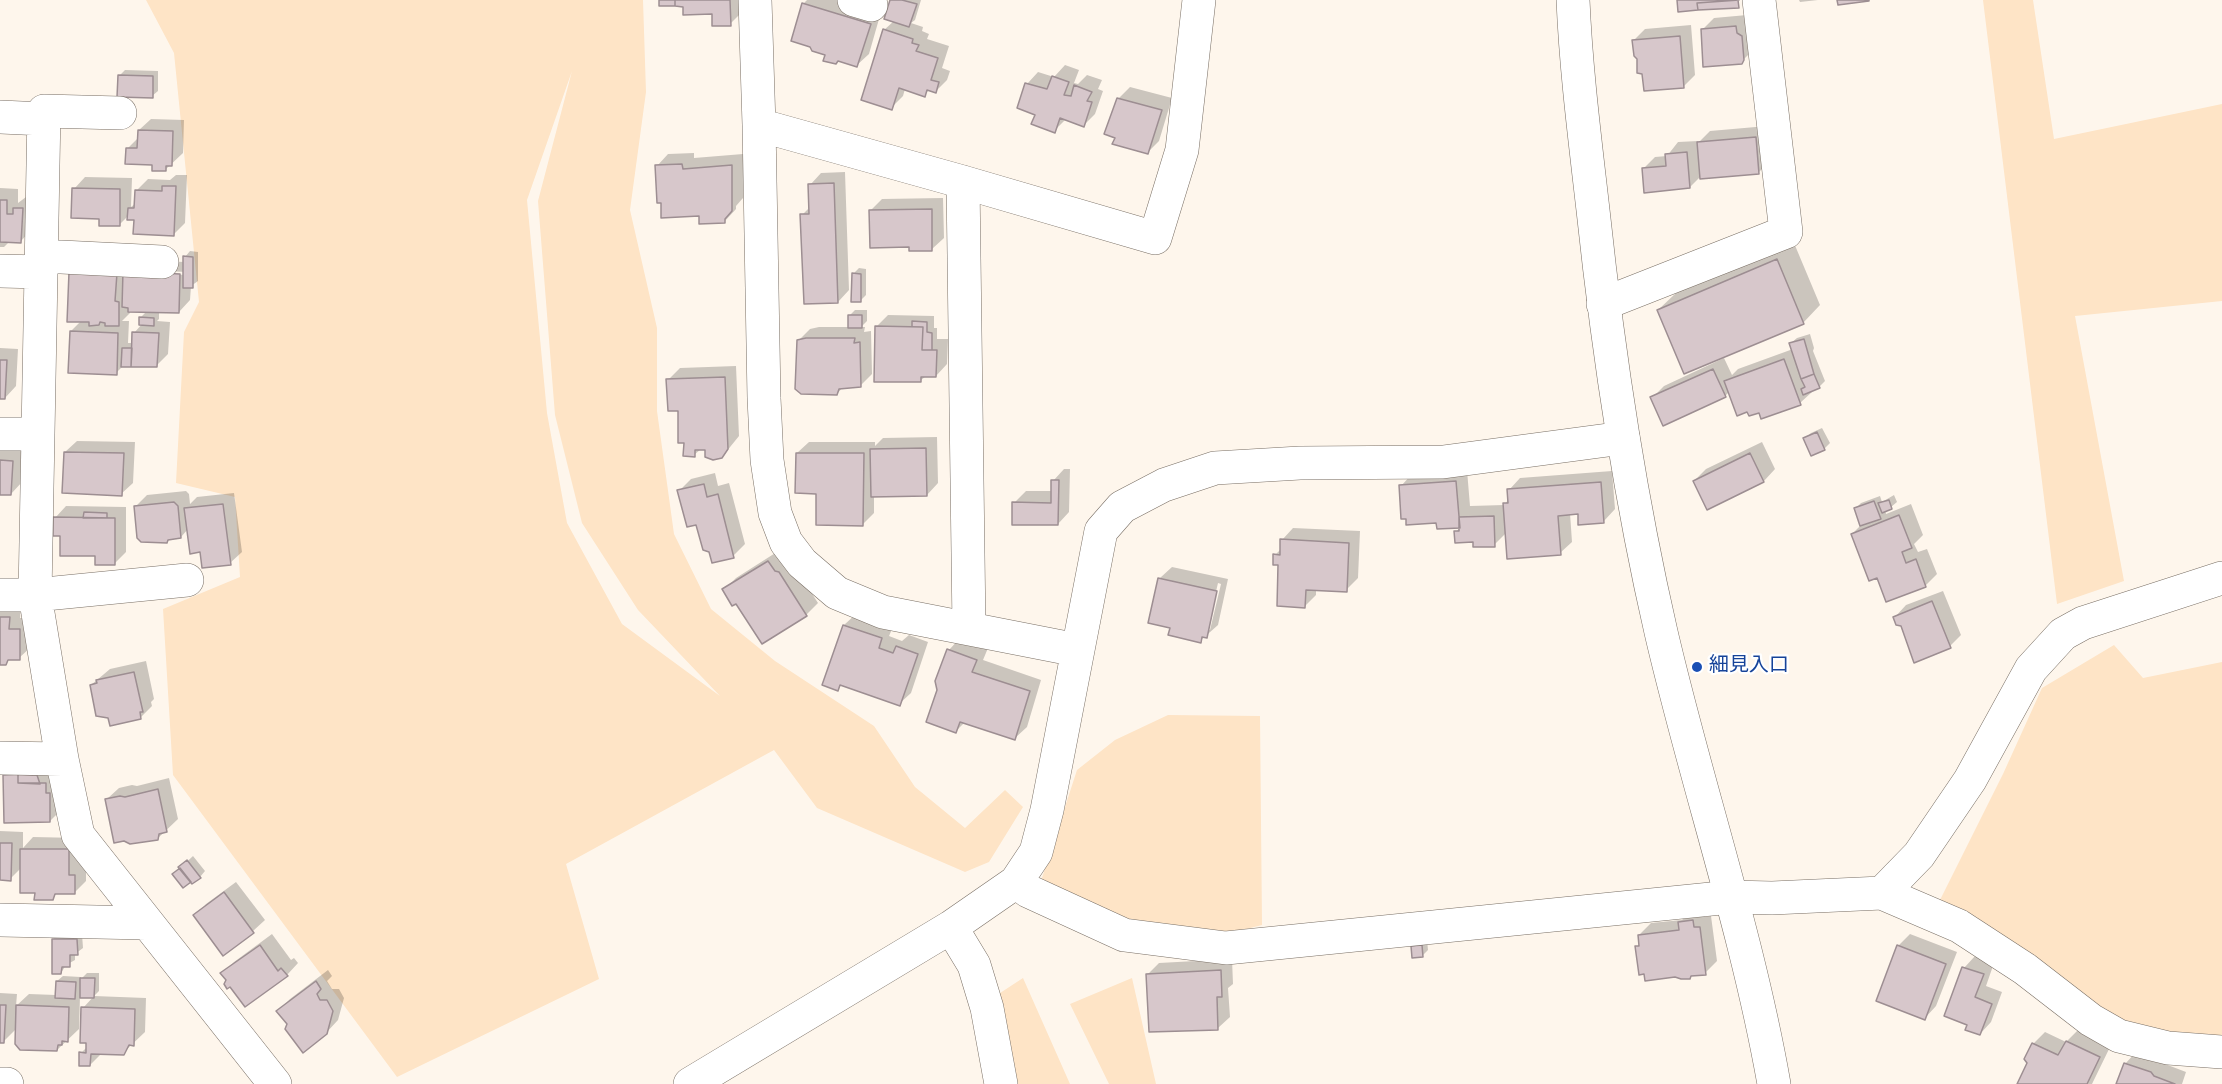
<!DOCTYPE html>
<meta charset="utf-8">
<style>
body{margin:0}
canvas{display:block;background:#fef6ec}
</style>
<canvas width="2222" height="1084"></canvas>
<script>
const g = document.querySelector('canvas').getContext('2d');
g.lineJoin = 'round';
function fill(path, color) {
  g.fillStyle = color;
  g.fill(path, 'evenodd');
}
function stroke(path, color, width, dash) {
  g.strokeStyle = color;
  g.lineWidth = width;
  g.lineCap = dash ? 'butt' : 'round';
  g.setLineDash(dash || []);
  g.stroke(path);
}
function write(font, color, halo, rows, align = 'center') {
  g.font = font + ' Spectral,"Noto Sans JP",serif';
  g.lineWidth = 4.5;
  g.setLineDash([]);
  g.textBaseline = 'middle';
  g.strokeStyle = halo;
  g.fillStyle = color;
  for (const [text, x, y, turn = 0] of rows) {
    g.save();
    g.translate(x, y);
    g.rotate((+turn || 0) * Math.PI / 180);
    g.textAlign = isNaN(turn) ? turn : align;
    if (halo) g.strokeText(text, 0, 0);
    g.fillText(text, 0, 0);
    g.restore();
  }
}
const green = new Path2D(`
 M146,0H643L646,92L630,210L657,328V411L674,534L711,609L775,661L874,726L915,787L965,828L1005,790L1023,807L989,862L965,872L817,808L774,750L566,864L599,979L397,1077L173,775L163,609L240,577L235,497L176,483L184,332L199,302L174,53ZM572,71L538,201L555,415L582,523L638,610L720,696L622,624L567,523L547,413L527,200Z
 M1983,0H2033L2054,139L2222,104V301L2075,316L2124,581L2057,604Z
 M2114,645L2143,678L2222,662V1036L2154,1031L2104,1018L1939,902L2003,774L2042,688Z
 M1168,715L1260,716L1262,925L1223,935L1139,923L1074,897L1041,881L1077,770L1115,740Z
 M1023,978L1070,1084H1014L997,995Z
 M1132,978L1156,1084H1109L1070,1004Z`);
const shadow = new Path2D(`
 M660,0H742V12L730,24L714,13Z
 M807,0H840L881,12L869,54L857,65L827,54L803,4Z
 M891,0H921L915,20L911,23L923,27L922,31L929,34L927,39L949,46L942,68L950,71L947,80L936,91L930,89L924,95L905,89L903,96L891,108L884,30L894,21Z
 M1799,0H1818L1800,2Z
 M1747,15L1753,50L1741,62L1702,30L1714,18Z
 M1691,25L1695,75L1683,87L1643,73L1634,40L1645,29Z
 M1065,65L1079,70L1074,83L1078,84L1087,75L1102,80L1098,89L1103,91L1095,114L1084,125L1066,119L1054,131L1037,114L1027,84L1038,72L1054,77Z
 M125,70L158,71V91L152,96L120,75Z
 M1130,87L1172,98L1159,141L1148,152L1118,99Z
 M151,119L184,120L183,153L165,170L128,148L139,137V130Z
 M1767,126L1770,161L1758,173L1702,175L1690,187L1643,169L1655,157L1667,156L1678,142L1698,141V143L1710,131Z
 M694,153V158L743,154V198L736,206V209L725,221L663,202L657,166L668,154Z
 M845,172L849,290L838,302L802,215L811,206L810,185L821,173Z
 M176,175H187L185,223L173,235L129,215L119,225L100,217L74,189L85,177L132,178L131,207L136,203V191L148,179L170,180Z
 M0,188L18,189V203L26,197L32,229L21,241H10L4,247H0Z
 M943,198L944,238L932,249L910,246L871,210L882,199Z
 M1794,243L1820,305L1803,323L1658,310L1676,293Z
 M190,251L198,252V281L191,286L190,300L179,312L159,311V319L157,321L170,322L168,354L156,366L124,365L116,373L71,331L82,320L70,272L136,260L185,262V257ZM134,270L188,272V275L134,273ZM130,310L147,311L140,318L142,324L134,333L133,343H128L129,321H122L130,313Z
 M859,268L866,269V295L860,301L853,274Z
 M855,310H867V321L861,327H865L864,332L871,331L872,374L860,386L843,387L837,394L798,341L810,329L819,327H849V316Z
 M888,315L934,316V328H937V339H948L947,364L936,376H926L920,381L876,327Z
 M1810,334L1814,348L1813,351L1825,381L1819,387L1811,390L1812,392L1800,403L1760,411L1730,391L1725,396L1652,398L1664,386L1724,358L1732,375L1738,369L1793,349L1791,343L1797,338Z
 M0,348L18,349L16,386L5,398H0Z
 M736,366L739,436L722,457L706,449H701L694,455L685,442L679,409L668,380L680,368Z
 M1822,428L1830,443L1824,449L1805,438L1811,433Z
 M937,437L938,483L927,495L874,496V513L862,525L797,453L809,442H875V446L883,438Z
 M77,441L135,442L133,483L121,494L65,452Z
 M1762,442L1775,469L1764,481L1708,508L1694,481L1706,469Z
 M0,448L24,449L22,482L11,494L0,493Z
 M1064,469H1070L1069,512L1058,524L1014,503L1026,491H1052L1053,481Z
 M1467,470L1470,506L1504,505L1509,499V490L1520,478L1612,471L1615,509L1604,521L1579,512L1570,513L1572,542L1560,553L1506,533L1494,545L1475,540L1456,532L1461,526L1437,521L1401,486L1412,474Z
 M715,473L718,486L729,483L745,544L733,556L698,523L679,491L691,479Z
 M186,491L189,494L190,504L197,497L234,493L242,552L230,563L201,551L188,529L181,537L135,507L147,495Z
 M1894,495L1897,502L1891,507L1885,510L1886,514L1911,504L1923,535L1914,544L1918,552L1927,549L1937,574L1925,586L1878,576L1852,534L1861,525L1855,509L1861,503L1880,496L1882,502Z
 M66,506L126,507V552L114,564L62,534L55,518Z
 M1293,528L1360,531L1358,578L1346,590L1316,589V595L1305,606L1275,555L1281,549L1282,540Z
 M780,550L791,561L818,603L806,615L762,642L737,602L724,590L736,578Z
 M1172,567L1228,579L1218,625L1200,641L1172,627L1150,622L1160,578ZM1218,583L1221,584L1210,630H1207Z
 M1943,591L1961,635L1950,646L1902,625L1895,617L1906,605Z
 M0,606H21L20,618H31V647L19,658H10L5,663H0Z
 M856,614L893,627L889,636L902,641L909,635L928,642L911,693L899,704L842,685L837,689L844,625Z
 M960,638L988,648L983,660L1041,680L1027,727L1015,738L965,722L956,731L938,690L949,650Z
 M146,661L154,699L151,702L152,706L140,718L91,685L110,669Z
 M16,764L57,772L62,809L50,821L5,775Z
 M169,778L178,819L157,839L107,799L119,788L132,785L137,786Z
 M0,831L23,832V848L33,837L80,838V864H86V881L74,893L58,892L52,898L36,892L21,868L10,879H0Z
 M193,856L205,871L200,877L174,874Z
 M236,882L265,920L253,931L223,954L195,916L206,904Z
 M1705,910V917L1711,916L1717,961L1705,973L1637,947L1640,943L1639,935L1651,923L1682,920L1691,911Z
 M59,934H82L83,948L75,954V960L66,965L61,973L53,939Z
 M272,934L291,960L294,958L298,963L287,975L228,980L222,974L234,962Z
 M1910,934L1957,952L1936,1006L1925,1018L1898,946Z
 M1427,940L1428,950L1422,956L1413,946L1418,941Z
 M1975,956L1994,963L1986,986L2002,992L1991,1022L1980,1034L1969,1024L1946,1015L1964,968Z
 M1232,959L1233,984L1228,988L1230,1017L1218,1028L1147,975L1159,963Z
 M328,970L332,976L327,981L332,989H339L344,998L338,1020L326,1033L289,1024L278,1011L290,999Z
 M87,973H99V991L94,996L146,998L145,1032L123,1053H102L90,1065L81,1053L87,1047L83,1008L94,996H80L79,1029L57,1050L17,1028L4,1041H0V993L17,994L16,1006L29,994L56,995L57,981L63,976L81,977V979Z
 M2078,1030L2111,1045L2092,1084H2019L2029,1062L2026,1059L2033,1044L2045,1032L2066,1042Z
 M2136,1052L2163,1060L2165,1064L2186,1072L2182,1084H2118L2125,1064Z`);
const building = new Path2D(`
 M659,0H675V6H659Z
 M675,0H730L731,26H712V14L683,15V7L675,6Z
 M890,0H902L917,4L909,27L884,19Z
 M1677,0H1739L1697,3L1698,10L1678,12Z
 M1738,0L1739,8L1698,10L1697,3Z
 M1837,0H1869V1L1838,5Z
 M802,3L871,24L857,67L838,61L836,64L823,61L825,55L812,51L810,47L791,41Z
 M1736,26L1737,33L1742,36L1744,60L1742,64L1703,67L1701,29Z
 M883,29L913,39L912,43L919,45L916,51L938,58L931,80L939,82L936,93L927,90L925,97L899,88L892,110L861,100Z
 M1680,36L1684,88L1644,91L1642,74L1637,73V59L1634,56L1632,40Z
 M118,75L153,76V98L117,97Z
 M1052,76L1069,82L1064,95L1071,96L1074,85L1092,92L1087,101L1092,102L1084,127L1060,118L1055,133L1031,124L1035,115L1017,108L1025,83L1047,89Z
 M1117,98L1162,110L1148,154L1112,144L1115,138L1104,134Z
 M138,130L173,131L172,166H166V171H152V165L125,164L126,148H137Z
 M1756,137L1759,174L1700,179L1697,142Z
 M1687,152L1690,188L1644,193L1642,168L1666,166L1665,154Z
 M682,164L683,169L732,165V211L725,219V223L699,224V216L661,218V203H657L655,165Z
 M834,183L838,303L804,304L800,214H809L808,184Z
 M162,186H176L174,236L133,234L134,220H127L128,208H134L135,190L162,191Z
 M72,188L120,189V226H99V219L71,218Z
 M0,200H7V214H13V208H23L21,243L0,242Z
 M932,209V251H909V247L870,248L869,210Z
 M183,256L193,257V288H183Z
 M1777,259L1804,324L1684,374L1657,310Z
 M123,271L180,274L179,313L128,312V308L122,307Z
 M69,272L117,273L115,301L119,302V326H105V323L100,322L99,325L89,326V322H67Z
 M852,273L861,274V302H851Z
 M848,315H862V328H848Z
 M139,317L154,318V326L139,325Z
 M912,321L927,322V332L932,333V350H922L923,327H912Z
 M875,326L923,327L922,350H937L936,377H921V382H874Z
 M70,331L118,333L117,375L68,373Z
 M132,332L159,333L157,367H131Z
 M806,338H855L854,343L860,342L861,387L839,389L837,395L801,394L795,389L797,340Z
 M1804,339L1814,374L1801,379L1789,343Z
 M122,348H132L131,367H121Z
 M1784,359L1801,405L1761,419L1759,413L1749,416L1747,412L1737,416L1724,381Z
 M0,360H7L5,399H0Z
 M1713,369L1726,397L1663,426L1650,397Z
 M1814,374L1820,388L1803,395L1801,389L1805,387L1801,379Z
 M725,377L728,449L722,458L713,460L705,457V450H695V457L683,456L684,443H678V411H668L666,379Z
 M1817,432L1825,450L1811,456L1803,438Z
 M926,448L927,496L871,497L870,449Z
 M64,452L124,453L122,496L62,493Z
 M796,453H864L863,526L816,525V494L795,493Z
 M1750,453L1764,482L1707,510L1693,481Z
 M0,460L13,461L11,495H0Z
 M1051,480H1059L1058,525H1012V502L1051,503Z
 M1456,481L1460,528L1437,529L1436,523L1406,525V519H1401L1399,485Z
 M1601,482L1604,523L1578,525V514L1558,516L1561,555L1507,559L1503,503H1508L1507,489Z
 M704,484L707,497L718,494L734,558L712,563L709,552L703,550L696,525L687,527L677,490Z
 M1889,500L1892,509L1882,513L1878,503Z
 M1874,501L1881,519L1860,526L1854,508Z
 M174,502L178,506L181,538L168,540L167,543L141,542L137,538L134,506Z
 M223,504L231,565L202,568L200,552L190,554L184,508Z
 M84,512L107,513V518H83Z
 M1899,515L1912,548L1902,552L1906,563L1916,559L1926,587L1886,602L1877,578L1869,581L1851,534Z
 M1494,516L1495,547H1473V542L1455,543L1454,531H1459V517Z
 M53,517L115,518V565H95V556H60V536H53Z
 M1280,539L1349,543L1347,592L1306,590L1305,608L1277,606L1278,565H1273V554L1280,555Z
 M768,561L775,571L779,572L807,616L762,644L736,604L732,606L722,589Z
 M1158,578L1217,591L1207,638L1202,637L1201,643L1168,635L1170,628L1148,623Z
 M1932,601L1951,648L1914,663L1901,626L1896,625L1893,617Z
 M0,617H10L9,629H20V660H8L6,665H0Z
 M843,625L882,638L879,648L893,653L896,646L918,654L900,706L840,685L838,691L822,685Z
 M947,649L977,660L972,672L1030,691L1015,740L960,722L956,733L926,722L937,690L935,681Z
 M134,672L143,712H140L141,719L110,726L108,718L96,716L90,685L97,683L96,680Z
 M18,774V783H46V793H50V822L4,823L3,775Z
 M18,774L37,775L40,784L18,783Z
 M158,789L167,832L159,834L158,840L130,844L124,841L114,843L105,799L120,796L125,797Z
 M0,843H12L11,881L0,880Z
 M20,849H69V875H75V894H55L53,900H34L35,893H20Z
 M187,860L201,878L192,884L178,867Z
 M180,868L191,882L183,888L172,874Z
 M224,892L254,933L223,956L193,915Z
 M1693,920L1694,927H1700L1706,975L1691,976L1690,979H1681L1675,977L1645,981L1644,974L1639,975L1635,946H1639L1638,935L1679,930L1678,922Z
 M52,939H77L78,955H70V967H62L61,974H52Z
 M260,945L278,971L281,968L288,976L245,1007L230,987L227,989L224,984L226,980L220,973Z
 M1422,945L1423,957L1412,958L1411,946Z
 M1897,945L1946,964L1925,1020L1876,1001Z
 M1962,967L1984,974L1975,997L1992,1004L1980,1035L1965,1030L1967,1025L1944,1016Z
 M1221,970L1222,997H1217L1218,1030L1149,1032L1146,974Z
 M80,978H95L94,998H80Z
 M56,981L76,982L75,999L55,998Z
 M316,981L321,989L317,994L320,1000H327L333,1011L327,1034L303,1053L285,1029L287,1024L276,1011Z
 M0,1005H6L4,1043H0Z
 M16,1005L69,1007L68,1042L62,1041V1045H58L57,1051L20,1050L15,1044Z
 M81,1007L135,1009L134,1046L129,1045L124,1055L91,1054L90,1066H79V1052L86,1053V1043H80Z
 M2066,1041L2100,1057L2087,1084H2017L2027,1063L2024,1059L2032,1043L2058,1055Z
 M2124,1063L2151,1072L2154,1076L2175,1084H2116Z`);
const street = new Path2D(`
 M755,0L759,125L764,398L767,460L775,513L786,542L802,563L837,593L883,612L1077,650
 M854,0L871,5
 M120,113L44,111L35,595L62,759L78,835L275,1084
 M0,117L44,119
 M759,125L963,182L1155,238L1182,150L1199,0
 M963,182L969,628
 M41,256L162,262
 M0,271L41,272
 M1603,304L1786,232L1759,0
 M0,434H38
 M0,595H35L187,580
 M0,758L62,759
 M1016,882L1028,891L1124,935L1226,948L1731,897L1772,898L1882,893L1919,855L1970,780L2031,669L2063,634L2083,623L2222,578
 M1882,893L1959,926L2025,969L2091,1020L2119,1036L2168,1048L2222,1052
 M0,920L146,923
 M951,927L974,965L987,1008L1001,1084
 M0,1084H7
 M690,1084L951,927L1016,882L1036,852L1047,810L1101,531L1122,507L1164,485L1215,468L1300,463L1443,462L1623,438`);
const secondary = new Path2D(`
 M1573,0C1576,70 1585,140 1593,210C1608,351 1629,493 1661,632C1696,783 1747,931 1774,1084`);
const markers = [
 [1697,667,6,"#1a4fb4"]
];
const transitNames = [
 ["細見入口",1709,667]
];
fill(green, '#fee4c6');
fill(shadow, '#0003');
fill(building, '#d7c7cb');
stroke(building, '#9d8e92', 1.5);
stroke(street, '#796f65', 34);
stroke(secondary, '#796f65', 34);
stroke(street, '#fff', 33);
stroke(secondary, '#fff', 33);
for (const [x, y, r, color] of markers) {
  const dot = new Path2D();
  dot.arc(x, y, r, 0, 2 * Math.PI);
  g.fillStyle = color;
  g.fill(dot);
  stroke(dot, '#fff', 2);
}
write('20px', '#164399', '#fff', transitNames, 'left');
</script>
